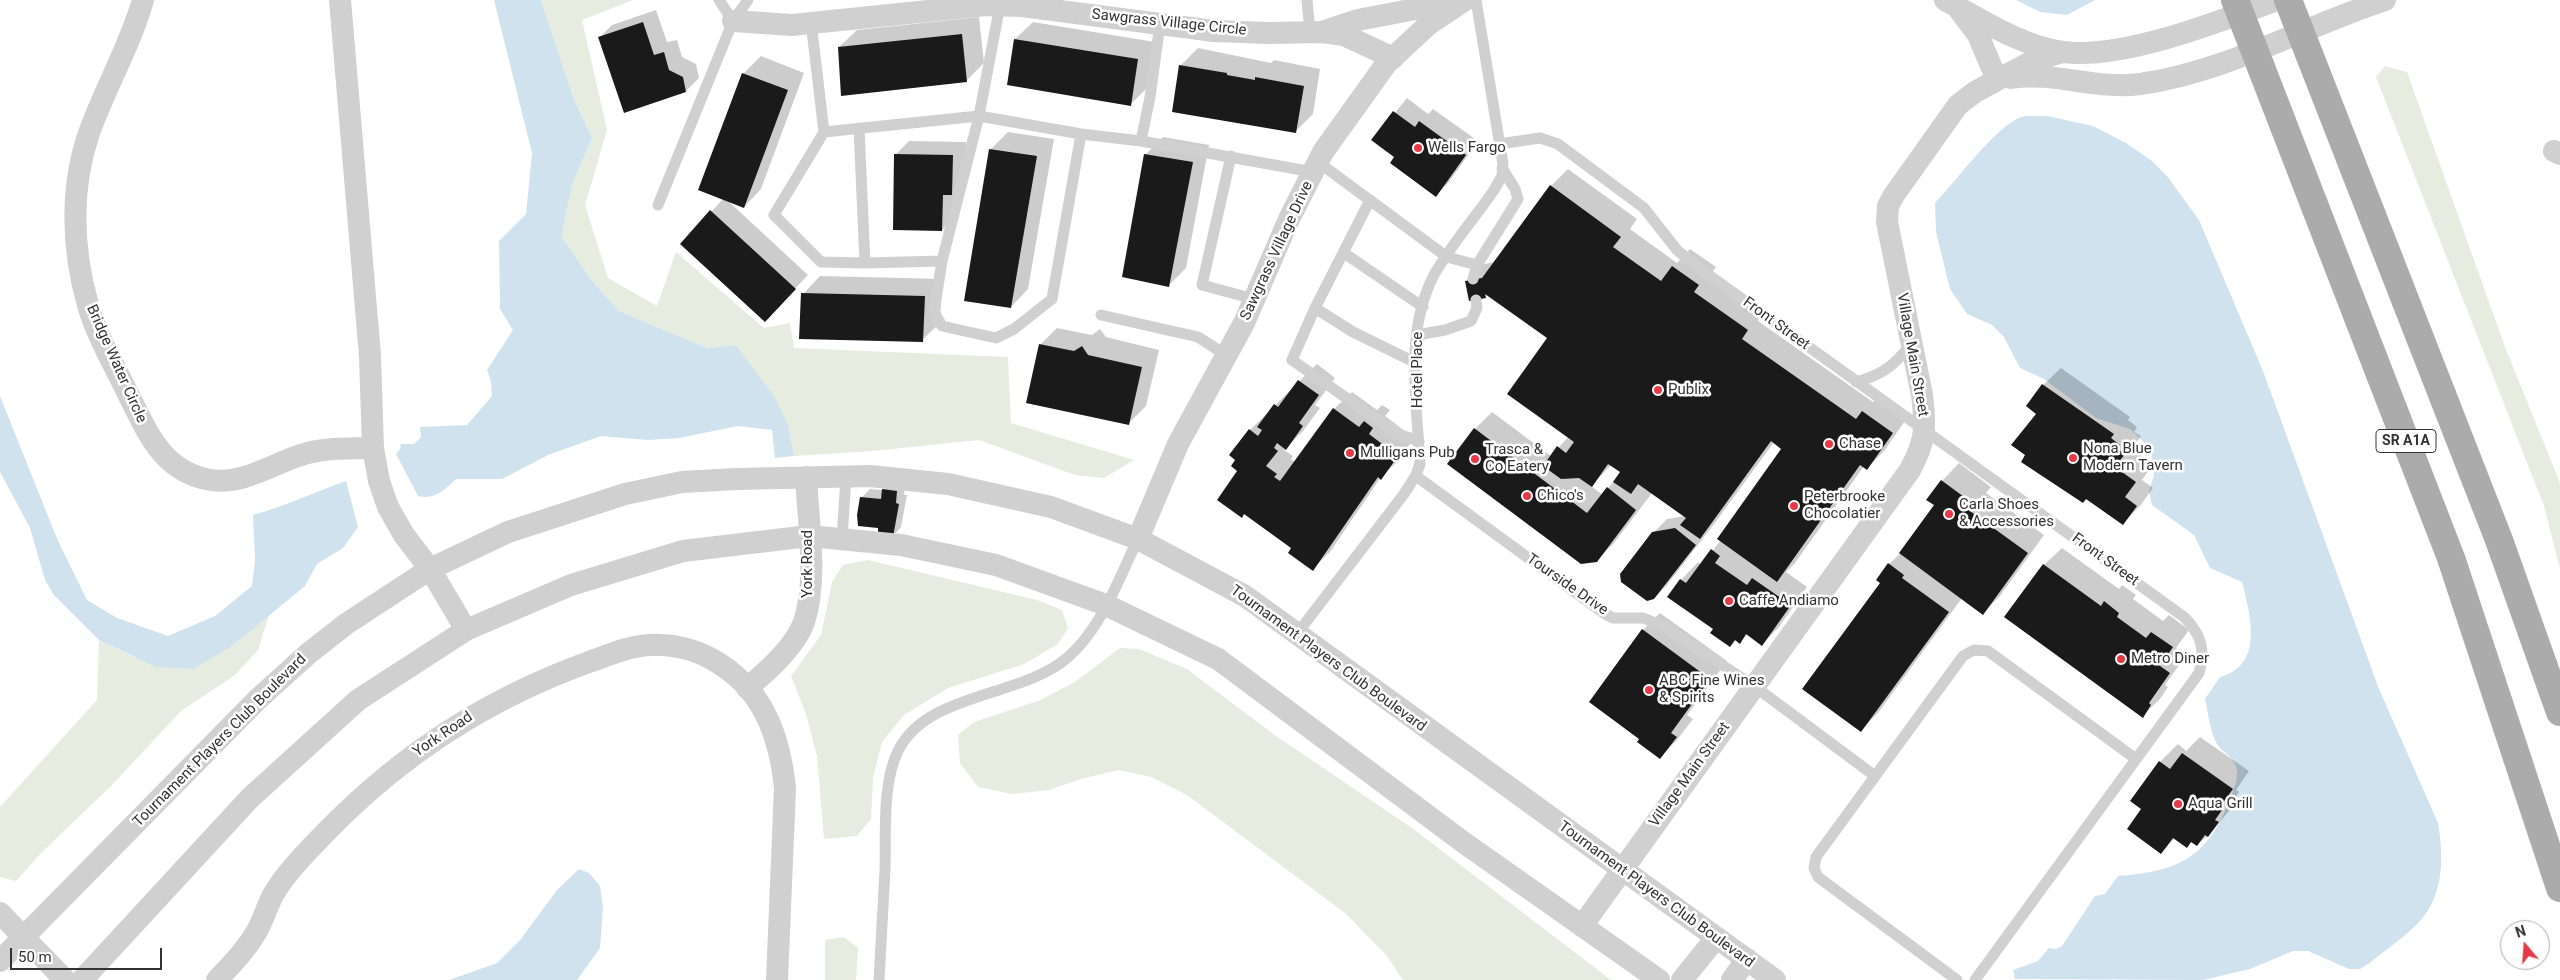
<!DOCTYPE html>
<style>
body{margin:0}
#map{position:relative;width:2560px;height:980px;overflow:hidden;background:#fff;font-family:Roboto,sans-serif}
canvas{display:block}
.north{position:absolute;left:2500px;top:920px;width:50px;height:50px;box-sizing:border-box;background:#fff;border:1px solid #adadad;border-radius:50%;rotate:342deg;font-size:14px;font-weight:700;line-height:20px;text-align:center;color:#333}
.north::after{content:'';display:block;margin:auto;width:18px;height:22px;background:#e63946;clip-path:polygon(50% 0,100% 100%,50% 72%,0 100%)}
.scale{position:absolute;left:10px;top:948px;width:152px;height:22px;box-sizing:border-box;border:2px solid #333;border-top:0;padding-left:6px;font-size:15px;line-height:18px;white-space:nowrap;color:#333;-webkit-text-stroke:4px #fff;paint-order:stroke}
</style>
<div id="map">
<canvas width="2560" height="980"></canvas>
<div class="north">N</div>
<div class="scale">50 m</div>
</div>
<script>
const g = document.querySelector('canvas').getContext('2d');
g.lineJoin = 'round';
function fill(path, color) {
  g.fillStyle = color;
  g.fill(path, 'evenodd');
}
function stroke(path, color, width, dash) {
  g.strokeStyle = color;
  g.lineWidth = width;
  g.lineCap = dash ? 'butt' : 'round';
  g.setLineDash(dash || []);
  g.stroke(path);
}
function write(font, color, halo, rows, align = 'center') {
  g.font = font + ' Roboto,sans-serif';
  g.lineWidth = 5;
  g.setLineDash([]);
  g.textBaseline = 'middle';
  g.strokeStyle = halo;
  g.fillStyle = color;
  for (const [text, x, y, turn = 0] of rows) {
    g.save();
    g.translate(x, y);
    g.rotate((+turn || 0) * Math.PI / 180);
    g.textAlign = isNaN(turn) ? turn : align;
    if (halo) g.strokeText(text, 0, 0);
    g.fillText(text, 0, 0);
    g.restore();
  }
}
const green = new Path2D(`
 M541,0H633L582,20L607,130L585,205L608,278L657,306L676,252L764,328L790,323L794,348L1008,357L1011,423L1134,460L1104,478L1075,475L979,440L873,451L794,456L788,425L736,345L707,348L619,311L593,282L561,236L573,182L592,138L573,97Z
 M2385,66L2407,72L2505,347L2560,483V569L2544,506L2376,77Z
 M868,560L1037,600L1062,610L1068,628L1058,644L1024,664L948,688L904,715L882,742L873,778L871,819L857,836L824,839L817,756L806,714L791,676L821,635L832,582L843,565Z
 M269,615L258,650L235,675L181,711L111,786L41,853L16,881L0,877V807L97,700L99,640L136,658L232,646Z
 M1120,648L1139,649L1187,669L1276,736L1412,828L1611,980H1403L1387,956L1345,913L1187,795L1151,777L1118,770L1081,779L1049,790L1012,794L978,787L960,763L958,735L974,722L1038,701L1075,682Z
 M844,937L858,948L856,980H825V940Z`);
const water = new Path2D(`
 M494,0H541L573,97L592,138L573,182L561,236L593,282L619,311L707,348L736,345L775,398L788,425L794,456L775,458L772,430L738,426L679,438L648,440L601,436L548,455L502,479H456C444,490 435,500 418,496L396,454L401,448L400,444H414L421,437L420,427L467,425L492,396L491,381L487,370L513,330L500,309L499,241L526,214L532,153Z
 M2016,0H2095L2067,15L2040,12Z
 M2025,116H2047L2093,126L2126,143L2152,161L2167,176L2199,220L2263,371L2379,689L2438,823C2444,858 2444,899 2416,925C2402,939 2384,951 2368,964L2360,969H2349L2308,951H2293L2250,969L2203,980L2015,979L2013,970L2038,961L2049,948L2056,949L2062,946L2095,896L2105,894L2118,876C2175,872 2206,859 2228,804C2232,794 2238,781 2237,771C2236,758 2223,753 2217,744C2210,732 2208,712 2205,699L2220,677C2265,665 2250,614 2242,582L2210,568L2194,535L2152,505L2149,491L2154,475L2151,449L2130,429L2096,418L2044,379L2020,368L2004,337L1992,325L1967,314L1950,289L1936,232L1935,203C1956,182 1999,121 2025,116Z
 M0,396L58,541L87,600L117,618L168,636L215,616L252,586L255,560L253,515C285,506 315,492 346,481L358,527L343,548L317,564L305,586L232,646L193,669L156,667L99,640L54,595L45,580L30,528L0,472Z
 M579,869L589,873L600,886L603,908L600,948L577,980H449L497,963L520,940L557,890Z`);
const shadow = new Path2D(`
 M656,10L667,42L677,40L682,57L696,64L699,78L686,91L599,38L612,25Z
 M979,17L984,63L966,81L839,47L857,30Z
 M1033,22L1155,42L1148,87L1130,105L1015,39Z
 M1198,48L1271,63L1274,60L1320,69L1313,114L1295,132L1180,66Z
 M761,56L804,73L761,189L744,207L727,200L808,275L778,307L682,244L723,199L743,74Z
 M1407,98L1428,114L1433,109L1478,141L1449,182L1436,195L1395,157L1373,140Z
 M1008,132L1054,139L1028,289L1011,307L965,300L991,149Z
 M1163,137L1209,145L1186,268L1168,286L1145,155Z
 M909,141L966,142L965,181L955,216L942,230L896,154Z
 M1568,169L1637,219L1630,229L1677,263L1690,249L1716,267L1711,274L1765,312L1758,321L1873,402L1880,395L1909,415L1884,451L1867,468L1864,466L1795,563L1786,572L1807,587L1779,627L1762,644L1748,634L1740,642L1736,640L1730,646L1715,629L1681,580L1698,562L1701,565L1721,540L1783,449L1774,442L1717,520L1667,585L1654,598L1653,533L1667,519L1685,516L1652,493L1614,543L1596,561L1475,429L1492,412L1551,456L1569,436L1549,338L1488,294L1485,297L1467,281L1484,264L1496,262L1551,186ZM1611,465L1621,472L1603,495L1591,486Z
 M820,276L942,279L940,323L922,340L803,294Z
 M1057,328L1092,335L1100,329L1106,337L1159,350L1146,406L1128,424L1040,345Z
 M1317,364L1335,378L1315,405L1320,408L1303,431L1284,450L1293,456L1291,459L1295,462L1334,409L1352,392L1377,410L1382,405L1390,410L1385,416L1414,438L1398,461L1381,477L1330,552L1312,569L1293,548L1245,513L1239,471L1250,430Z
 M2061,368L2130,417L2128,420L2137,427L2134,432L2141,436L2132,449L2153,464L2142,480L2153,488L2140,506L2123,523L2027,454L2038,413L2041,387Z
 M1959,463L1991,487L1986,493L2044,535L2000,596L1983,613L1962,598L1878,713L1861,730L1881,582L1889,564L1901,553L1936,505L1942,481Z
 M892,481L905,482L904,495H907L901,527L893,536L879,527L861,498L870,489L883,490Z
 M2062,548L2119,589L2122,585L2136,595L2133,599L2163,621L2169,615L2189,630L2176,648L2186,655L2165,685L2168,687L2160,699L2142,716L2006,617L2044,565Z
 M1660,613L1727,661L1687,715L1693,719L1677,740L1660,757L1641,738L1643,630Z
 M2200,737L2249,771L2236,790L2239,792L2232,802L2235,804L2208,836L2197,844L2192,841L2187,846L2175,838L2161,852L2143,809L2132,801L2160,762L2178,744L2186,751Z`);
const building = new Path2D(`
 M643,22L654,55L664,52L669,70L683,77L686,92L624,113L598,37Z
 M962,34L967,82L841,96L838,47Z
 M1014,39L1138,59L1131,106L1007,85Z
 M1179,65L1227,73V75L1255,80V77L1304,86L1296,133L1172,112Z
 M742,73L788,90L744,208L698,190Z
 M1393,111L1415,127L1419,121L1466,155L1436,197L1390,163L1394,157L1371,140Z
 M989,149L1037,156L1011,308L964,301Z
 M894,154L953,155L952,195H943L942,231L893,230Z
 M1144,154L1193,162L1169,287L1122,277Z
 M1550,185L1621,237L1613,247L1661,281L1672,266L1699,285L1694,292L1748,330L1742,339L1856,419L1862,411L1893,433L1867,470L1860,465L1777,582L1717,539L1781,449L1771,441L1700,539L1680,525L1686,518L1638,484L1631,494L1613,482L1620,472L1608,464L1592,487L1579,478L1561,479L1543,466L1557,446L1566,453L1574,442L1507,394L1547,338L1485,294L1486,298L1469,301L1465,281L1482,278Z
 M710,210L796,289L765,322L680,244Z
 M801,293L925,296L923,342L799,339Z
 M1039,344L1074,351L1082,346L1088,355L1142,367L1129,425L1026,403Z
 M1298,380L1319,395L1299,423L1303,426L1286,450L1277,443L1274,448L1278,451L1266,466L1277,474L1274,477L1280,481L1333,408L1359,427L1364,421L1373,428L1369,434L1398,456L1381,480L1378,477L1313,571L1288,553L1291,548L1244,514L1242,518L1217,500L1237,471L1231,466L1235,460L1229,455L1249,429L1258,436L1262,430L1257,427L1274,404L1278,407Z
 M2042,384L2114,434L2111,438L2120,445L2117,449L2125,454L2115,467L2136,482L2125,497L2137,506L2123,525L2086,499L2083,503L2021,462L2025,455L2011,445L2036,414L2026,406Z
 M1474,428L1587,513L1607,487L1636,510L1597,562L1581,564L1447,464Z
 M1941,480L1975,505L1970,511L2028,553L1983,615L1899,553L1934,505L1926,500Z
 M882,489L897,491L896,503L899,504L893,537L878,536V528L858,526L857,515L860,497L881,499Z
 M1675,528L1696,545L1654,599L1647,601L1621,582L1620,574L1652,532Z
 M1711,549L1720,556L1715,563L1747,585L1752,578L1791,605L1762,646L1746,634L1740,644L1735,640L1730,647L1710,633L1713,629L1667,597L1680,579L1686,583Z
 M1888,563L1904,575L1902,578L1949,612L1861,732L1802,689L1880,583L1876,580Z
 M2043,564L2101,606L2104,601L2119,613L2117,617L2146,638L2151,632L2173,647L2160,666L2170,673L2149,703L2151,705L2143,718L2004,617Z
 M1642,629L1710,679L1671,733L1677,737L1660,759L1637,742L1639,739L1589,702Z
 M2182,753L2233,789L2219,808L2222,810L2215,820L2219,822L2208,837L2205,835L2197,846L2191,842L2187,848L2173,838L2161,854L2127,829L2141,809L2130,801L2159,761L2170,769Z`);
const service = new Path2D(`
 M719,0L733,21
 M1307,0L1310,32
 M811,22L824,132L979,116L1000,5
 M824,132L774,215L821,262L865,263L859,128
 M1081,134L1052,299L1014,329L996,338L942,326L934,312L942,261L979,116L1081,134L1141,141L1150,97L1160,24
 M1141,141L1313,172
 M1499,144L1540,138L1558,144L1644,208L1677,250L1695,265L2184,617C2201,634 2206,650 2199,673L1975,980
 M1231,156L1202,285L1254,299
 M1318,162L1447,257L1477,265L1518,199L1515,189L1502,168
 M658,205L733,21L748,0
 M1344,253L1423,307
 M865,263L942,261
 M1473,279L1477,265
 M1315,308L1370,200
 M1101,315L1198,337L1226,355
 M1417,335L1445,330L1471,321L1477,308L1476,300
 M1416,363L1353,332L1315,308L1292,360L1398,434L1419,441
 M1856,382C1882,375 1895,365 1911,344
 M1416,476L1605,614L1613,618H1643L1663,626L1754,686L1875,776
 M842,539L846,477
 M1296,635L1404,494L1416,475L1420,464C1417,403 1404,332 1434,275C1450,246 1475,218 1494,190L1502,176L1503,164L1476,0
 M879,980C881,943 883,907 885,870C886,835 882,783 898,751C927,692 1020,698 1067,658C1102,628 1118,580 1138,539
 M1957,980L1818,877L1814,868L1816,857L1963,656L1974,650L1988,651L2136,759`);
const minor = new Path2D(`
 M143,0C130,46 105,88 89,133C70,188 72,249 88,305C97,337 116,368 130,398C149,436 164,472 211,480C243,485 272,464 301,455C324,447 349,449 373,448L370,356L340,0
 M1945,0C1980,19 2023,47 2063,52C2122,60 2221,21 2277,0
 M1960,11L1978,35L1997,80
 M733,21L792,25L986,5L1022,6L1214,31L1268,33L1322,32L1344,35L1393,58
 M1325,31L1358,20L1457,1
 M2011,78C2054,71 2096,90 2140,84C2226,72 2303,27 2385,0
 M2554,151L2560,154
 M373,448L379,481L388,507L404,535L430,569L466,630
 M1138,539L1178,444L1244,323L1289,219L1323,152L1386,64L1429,24L1465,0
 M747,688C768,671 795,647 804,622C818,580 808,521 806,477
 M0,913L65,980
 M1582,926L1910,470C1926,440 1926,428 1922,395L1887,222L1888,206L1894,195L1958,105L1975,92L1997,80L2031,62L2062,52
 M0,961L258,699L309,653L346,624L430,569L508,532L625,494L682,482L736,479L870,476L948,484L1051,507L1138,539L1245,596L1775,980
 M82,980L250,798L358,700L466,630L571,585L683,551L809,536L901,545L996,565L1106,605L1218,659L1463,842L1659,980
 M217,980C232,964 246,950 257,931C263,920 267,907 273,895C286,872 308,851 326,832C402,754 487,699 589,662C612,654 635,643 661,645C690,646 714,657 736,676C769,704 781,747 785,788L777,980
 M1682,980L1716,938
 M1732,980L1747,959`);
const primary = new Path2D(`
 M2235,0L2451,558L2560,888
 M2288,0L2499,540L2560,712`);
const markers = [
 [1418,148,5,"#e63946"],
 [1658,390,5,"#e63946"],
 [1829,444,5,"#e63946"],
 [1350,453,5,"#e63946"],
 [2073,458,5,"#e63946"],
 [1475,459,5,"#e63946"],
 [1527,496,5,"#e63946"],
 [1794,506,5,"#e63946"],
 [1949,514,5,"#e63946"],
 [1729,601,5,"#e63946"],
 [2121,659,5,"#e63946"],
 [1649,690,5,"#e63946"],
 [2178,804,5,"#e63946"]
];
const shields = [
 [2406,441,60]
];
const shieldNames = [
 ["SR A1A",2406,441]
];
const streetNames = [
 ["Sawgrass Village Circle",1169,23,6],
 ["Sawgrass Village Drive",1277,251,-65],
 ["Front Street",1776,324,36],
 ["Village Main Street",1912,355,80],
 ["Bridge Water Circle",116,364,66],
 ["Hotel Place",1418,370,-90],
 ["Front Street",2105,560,36],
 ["York Road",808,564,-90],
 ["Tourside Drive",1567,585,35],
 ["Tournament Players Club Boulevard",1328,659,36],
 ["York Road",443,735,-34],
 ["Tournament Players Club Boulevard",220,741,-45],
 ["Village Main Street",1690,775,-54],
 ["Tournament Players Club Boulevard",1656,895,36]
];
const poiNames = [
 ["Wells Fargo",1428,148],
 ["Publix",1668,390],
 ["Chase",1839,444],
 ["Nona Blue",2083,449],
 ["Modern Tavern",2083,466],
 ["Trasca &",1485,450],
 ["Co Eatery",1485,467],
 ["Mulligans Pub",1360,453],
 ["Chico's",1537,496],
 ["Peterbrooke",1804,497],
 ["Chocolatier",1804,514],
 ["Carla Shoes",1959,505],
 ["& Accessories",1959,522],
 ["Caffe Andiamo",1739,601],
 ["Metro Diner",2131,659],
 ["ABC Fine Wines",1659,681],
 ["& Spirits",1659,698],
 ["Aqua Grill",2188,804]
];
fill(green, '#e6ecdf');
fill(water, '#cfe2ee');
fill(shadow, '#0003');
fill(building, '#1a1a1a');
stroke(service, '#d0d0d0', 11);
stroke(minor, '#d0d0d0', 22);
stroke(primary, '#ababab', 28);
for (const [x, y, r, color] of markers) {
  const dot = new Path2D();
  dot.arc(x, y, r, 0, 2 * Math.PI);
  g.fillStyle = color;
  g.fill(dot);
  stroke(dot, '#fff', 2);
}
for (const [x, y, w] of shields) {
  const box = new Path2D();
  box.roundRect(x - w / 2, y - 11.5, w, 23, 4);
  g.fillStyle = '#fff';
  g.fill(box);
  stroke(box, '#333', 1);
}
write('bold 14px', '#333', null, shieldNames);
write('15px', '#333', '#fff', streetNames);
write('15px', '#333', '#fff', poiNames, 'left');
</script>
